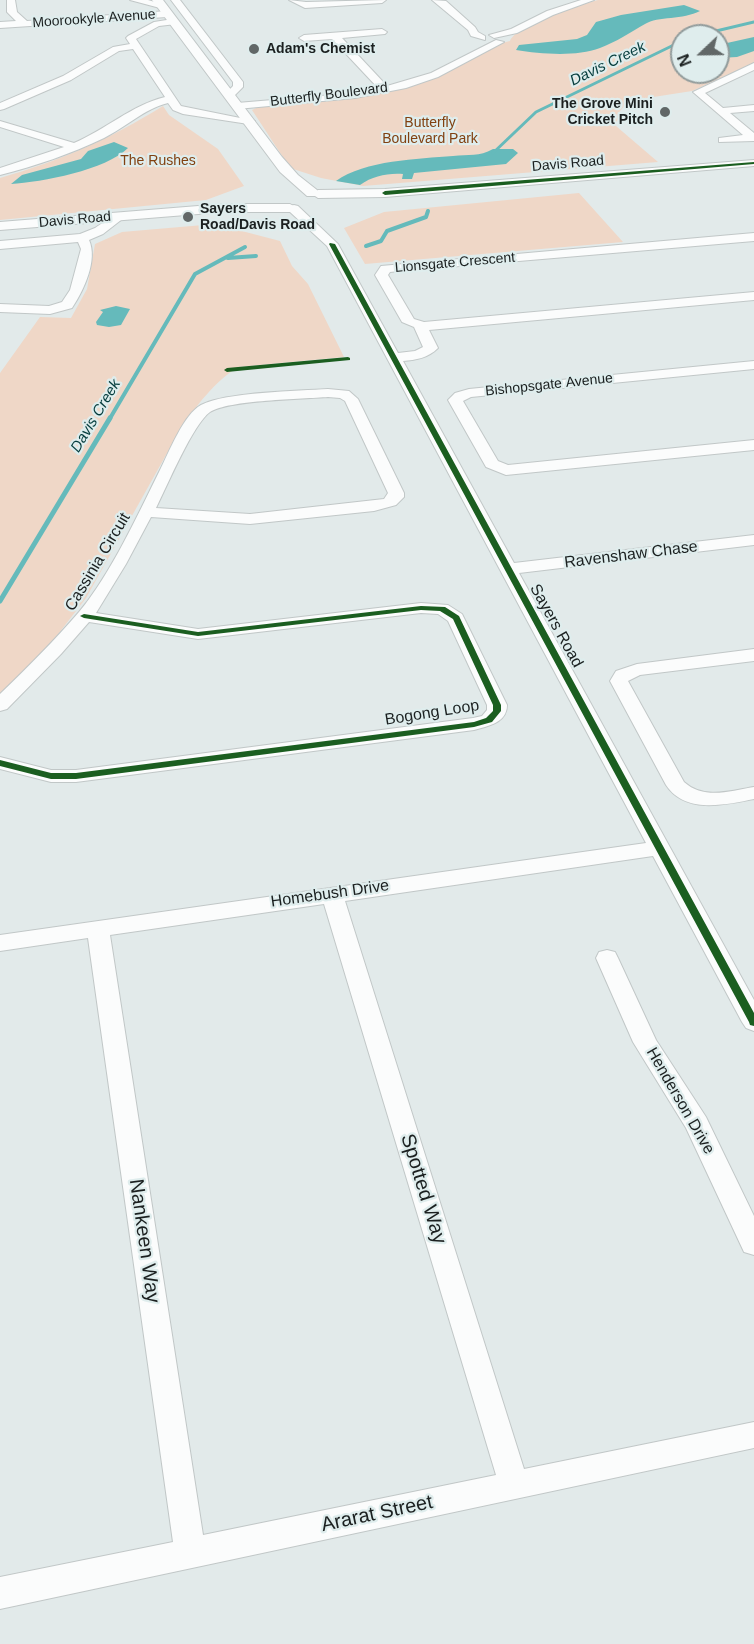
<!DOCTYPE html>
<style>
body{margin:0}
#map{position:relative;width:754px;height:1644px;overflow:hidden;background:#e2eaea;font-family:Helvetica,sans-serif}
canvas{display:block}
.north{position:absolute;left:670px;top:24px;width:60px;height:60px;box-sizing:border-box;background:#dfeded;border:2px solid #919b9b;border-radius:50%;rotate:248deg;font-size:16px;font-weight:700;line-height:24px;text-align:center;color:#1b2020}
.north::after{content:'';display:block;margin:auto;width:21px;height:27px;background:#616767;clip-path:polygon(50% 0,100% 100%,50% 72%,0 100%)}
</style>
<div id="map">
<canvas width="754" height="1644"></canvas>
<div class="north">N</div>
</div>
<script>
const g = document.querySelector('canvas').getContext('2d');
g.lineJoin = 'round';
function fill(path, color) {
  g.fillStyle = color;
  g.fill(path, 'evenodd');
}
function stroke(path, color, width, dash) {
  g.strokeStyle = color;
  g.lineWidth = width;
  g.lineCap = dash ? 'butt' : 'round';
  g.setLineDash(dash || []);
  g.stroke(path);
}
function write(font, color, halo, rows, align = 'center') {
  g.font = font + ' Helvetica,sans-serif';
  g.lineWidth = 4.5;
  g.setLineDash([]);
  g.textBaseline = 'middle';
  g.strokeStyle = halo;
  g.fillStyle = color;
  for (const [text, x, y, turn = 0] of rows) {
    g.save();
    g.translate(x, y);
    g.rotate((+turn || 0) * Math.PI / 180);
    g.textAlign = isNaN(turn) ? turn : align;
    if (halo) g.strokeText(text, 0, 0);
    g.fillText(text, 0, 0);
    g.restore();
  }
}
const green = new Path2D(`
 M598,0H754V63L692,91L647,98L625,105L620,111L616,126L658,162L363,186L321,178L290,168L252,110L260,106L403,87L498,44L510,41C516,25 580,5 598,0ZM682,36H718V72H682Z
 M163,106L169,115L218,149L244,186L206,200L0,220V178C62,160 108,140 163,106Z
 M579,193L623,242L365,264L344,228L384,212Z
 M215,224L280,241L292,266L308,284L344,357L239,367C217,378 193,410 180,430L86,598L49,646L0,695V373L40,317L71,318L87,289L95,244L122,232Z`);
const water = new Path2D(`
 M684,5L700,11C683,20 658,16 645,24C631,32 616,42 600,48C576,57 541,54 516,50L519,45L577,39L587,35L596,22L621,15Z
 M754,37V51L737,57L718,58V45Z
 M114,142L128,148C106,170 42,182 11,184L22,175L81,159L88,151Z
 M493,149H513L518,153L506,164L414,173L412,179H402L403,174C387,173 373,176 360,185L336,181C365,160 418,159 453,156C469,154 479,157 493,149Z
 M116,306L130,309L121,325L109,327L97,325L96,322L103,312L100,310Z`);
const streamFar2 = new Path2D(`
 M695,36L754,22
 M493,153L536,112L682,41`);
const streamFar1 = new Path2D(`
 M366,246L381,241L387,231L426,217L428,211
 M228,258L256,256
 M109,420L195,274L245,247`);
const stream = new Path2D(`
 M0,601L110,418`);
const minor = new Path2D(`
 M7,0H15L17,12L27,21L167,11L172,14L167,17L0,28V22L16,21L7,12Z
 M130,0H148L165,5L160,8Z
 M171,0H180L243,82V87L233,97L224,95L233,86V82Z
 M289,0L306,2L386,0L382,3L305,8Z
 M432,0L446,1L475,27L478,32L485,36V40L471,36L468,30Z
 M581,0H594L553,15L517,33L494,38L489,35L511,29L547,11Z
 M173,19L178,22L176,24L159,26L136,39L181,106L255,121V125L183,114L173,110L168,103C144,109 126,127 104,138C71,154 35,166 0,175V168L64,147L0,127V121L74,143C105,130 132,105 165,97L133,49L119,51L71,80L4,109L0,110V103L63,76L113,47L130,44L126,38L128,36L154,22Z
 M382,29L387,32L385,34L342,38L387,86L431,73L496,40L504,42L438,77L406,88L355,98L237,109L232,106L237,103L332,95L378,88L332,39L304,41L299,38L304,35Z
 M754,63V70L705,93L723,108L754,105V111L730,113L754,133V141L719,142V138L743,135L693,92Z
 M754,160V166L385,197L318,198L312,194L318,190L385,189Z
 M294,205L298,206L338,244L398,353L415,351L423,347L414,327L402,322L375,275L381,266L754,233V241L401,271L390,272L388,275L414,319L424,322L754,292V300L429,330L438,348C428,358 416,360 403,361L514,563L754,535V545L519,573L754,1000V1031L746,1028L742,1022L653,856L345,901L524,1469L754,1422V1448L0,1609V1577L173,1542L88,938L0,951V935L646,843L327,246L290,212V206ZM324,904L496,1475L203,1535L110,935Z
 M117,213L121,214V220L103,234L89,240C98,260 84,290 72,308L50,314L0,312V304L49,306L62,302L70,290L81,249L78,242L0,249V241L80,234L95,228Z
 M754,361V369L471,397L463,401L498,461L508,465L754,440V450L506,475L486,467L448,400L455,393L469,389Z
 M328,389L349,391L358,399L404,493V497L396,505L374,511L250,524L151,517L126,564L96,613L198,629L421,603L448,605L462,614L507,705C507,723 488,726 474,730L76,782H51L0,769V757L51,770H76L473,718L482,716L487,710V705L448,621L438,614L421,613L198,639L89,622L61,654L7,709L0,711V694C27,668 55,640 79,612C111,574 138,514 160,470C169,452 184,414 201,405C225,392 299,391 328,389ZM328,397L340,398L345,401L388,493L384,499L250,514L156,508C167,486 193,424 210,412C228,400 303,399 328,397Z
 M754,649V661L640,675L628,681L684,782C704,800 730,791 754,787V799C725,805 685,814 666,785L610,681L616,671L637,664Z
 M607,950L615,952L618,958L656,1040L706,1117L754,1216V1255L744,1252L686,1128L633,1042L596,958L599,952Z`);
const major = new Path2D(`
 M152,0H163L282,157L298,175L317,190L319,193L317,196H307L280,172Z
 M223,204H290L297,208L290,212H223L0,230V222Z`);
const cycleway = new Path2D(`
 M754,162V164L385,195L382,193L385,191Z
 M330,243L335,244L754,1013V1026L750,1025L749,1022L329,244Z
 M348,357L350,358V360L227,372L224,370L227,368Z
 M421,606L445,607L459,616L501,705V711L492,722L474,727L76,779H51L0,766V760L51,773H76L474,722L486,718L493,711V705L453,619L440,611L421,610L198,636L84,618L80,616L84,614L198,632Z`);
const markers = [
 [254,49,6,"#616767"],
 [665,112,6,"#616767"],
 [188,217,6,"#616767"]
];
const farStreetnames = [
 ["Moorookyle Avenue",94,19,-4],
 ["Butterfly Boulevard",329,95,-7],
 ["Davis Road",568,164,-5],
 ["Davis Road",75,220,-5],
 ["Lionsgate Crescent",455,263,-5],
 ["Bishopsgate Avenue",549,385,-6]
];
const farPoinames = [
 ["Adam's Chemist",266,49],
 ["The Grove Mini",653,104,"right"],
 ["Cricket Pitch",653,120,"right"],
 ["Sayers",200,209],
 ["Road/Davis Road",200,225]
];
const farParknames = [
 ["Butterfly",430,123],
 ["Boulevard Park",430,139],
 ["The Rushes",158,161]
];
const farWaternames = [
 ["Davis Creek",608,64,-26],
 ["Davis Creek",96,416,-59]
];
const streetNames = [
 ["Ravenshaw Chase",631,555,-7],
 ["Cassinia Circuit",98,562,-59],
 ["Sayers Road",556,626,61],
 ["Bogong Loop",432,713,-9],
 ["Homebush Drive",330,894,-8],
 ["Henderson Drive",680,1101,60]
];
const nearStreetnames = [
 ["Spotted Way",423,1189,73],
 ["Nankeen Way",144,1241,82],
 ["Ararat Street",377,1514,-12]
];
fill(green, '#efd7c7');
fill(water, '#65babb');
stroke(streamFar2, '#65babb', 3);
stroke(streamFar1, '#65babb', 4);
stroke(stream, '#65babb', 5);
stroke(minor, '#c1c7c7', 2);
stroke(major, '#c1c7c7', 2);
fill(minor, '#fbfcfc');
fill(major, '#fbfcfc');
fill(cycleway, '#1b5e20');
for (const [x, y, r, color] of markers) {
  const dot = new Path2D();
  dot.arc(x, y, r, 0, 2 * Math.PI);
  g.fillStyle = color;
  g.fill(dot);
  stroke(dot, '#dfeded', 2);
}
write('14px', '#1b2020', '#dfeded', farStreetnames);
write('bold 14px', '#1b2020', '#dfeded', farPoinames, 'left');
write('14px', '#814111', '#dfeded', farParknames);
write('italic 15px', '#063d3d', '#dfeded', farWaternames);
write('16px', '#1b2020', '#dfeded', streetNames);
write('20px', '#1b2020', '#dfeded', nearStreetnames);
</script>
